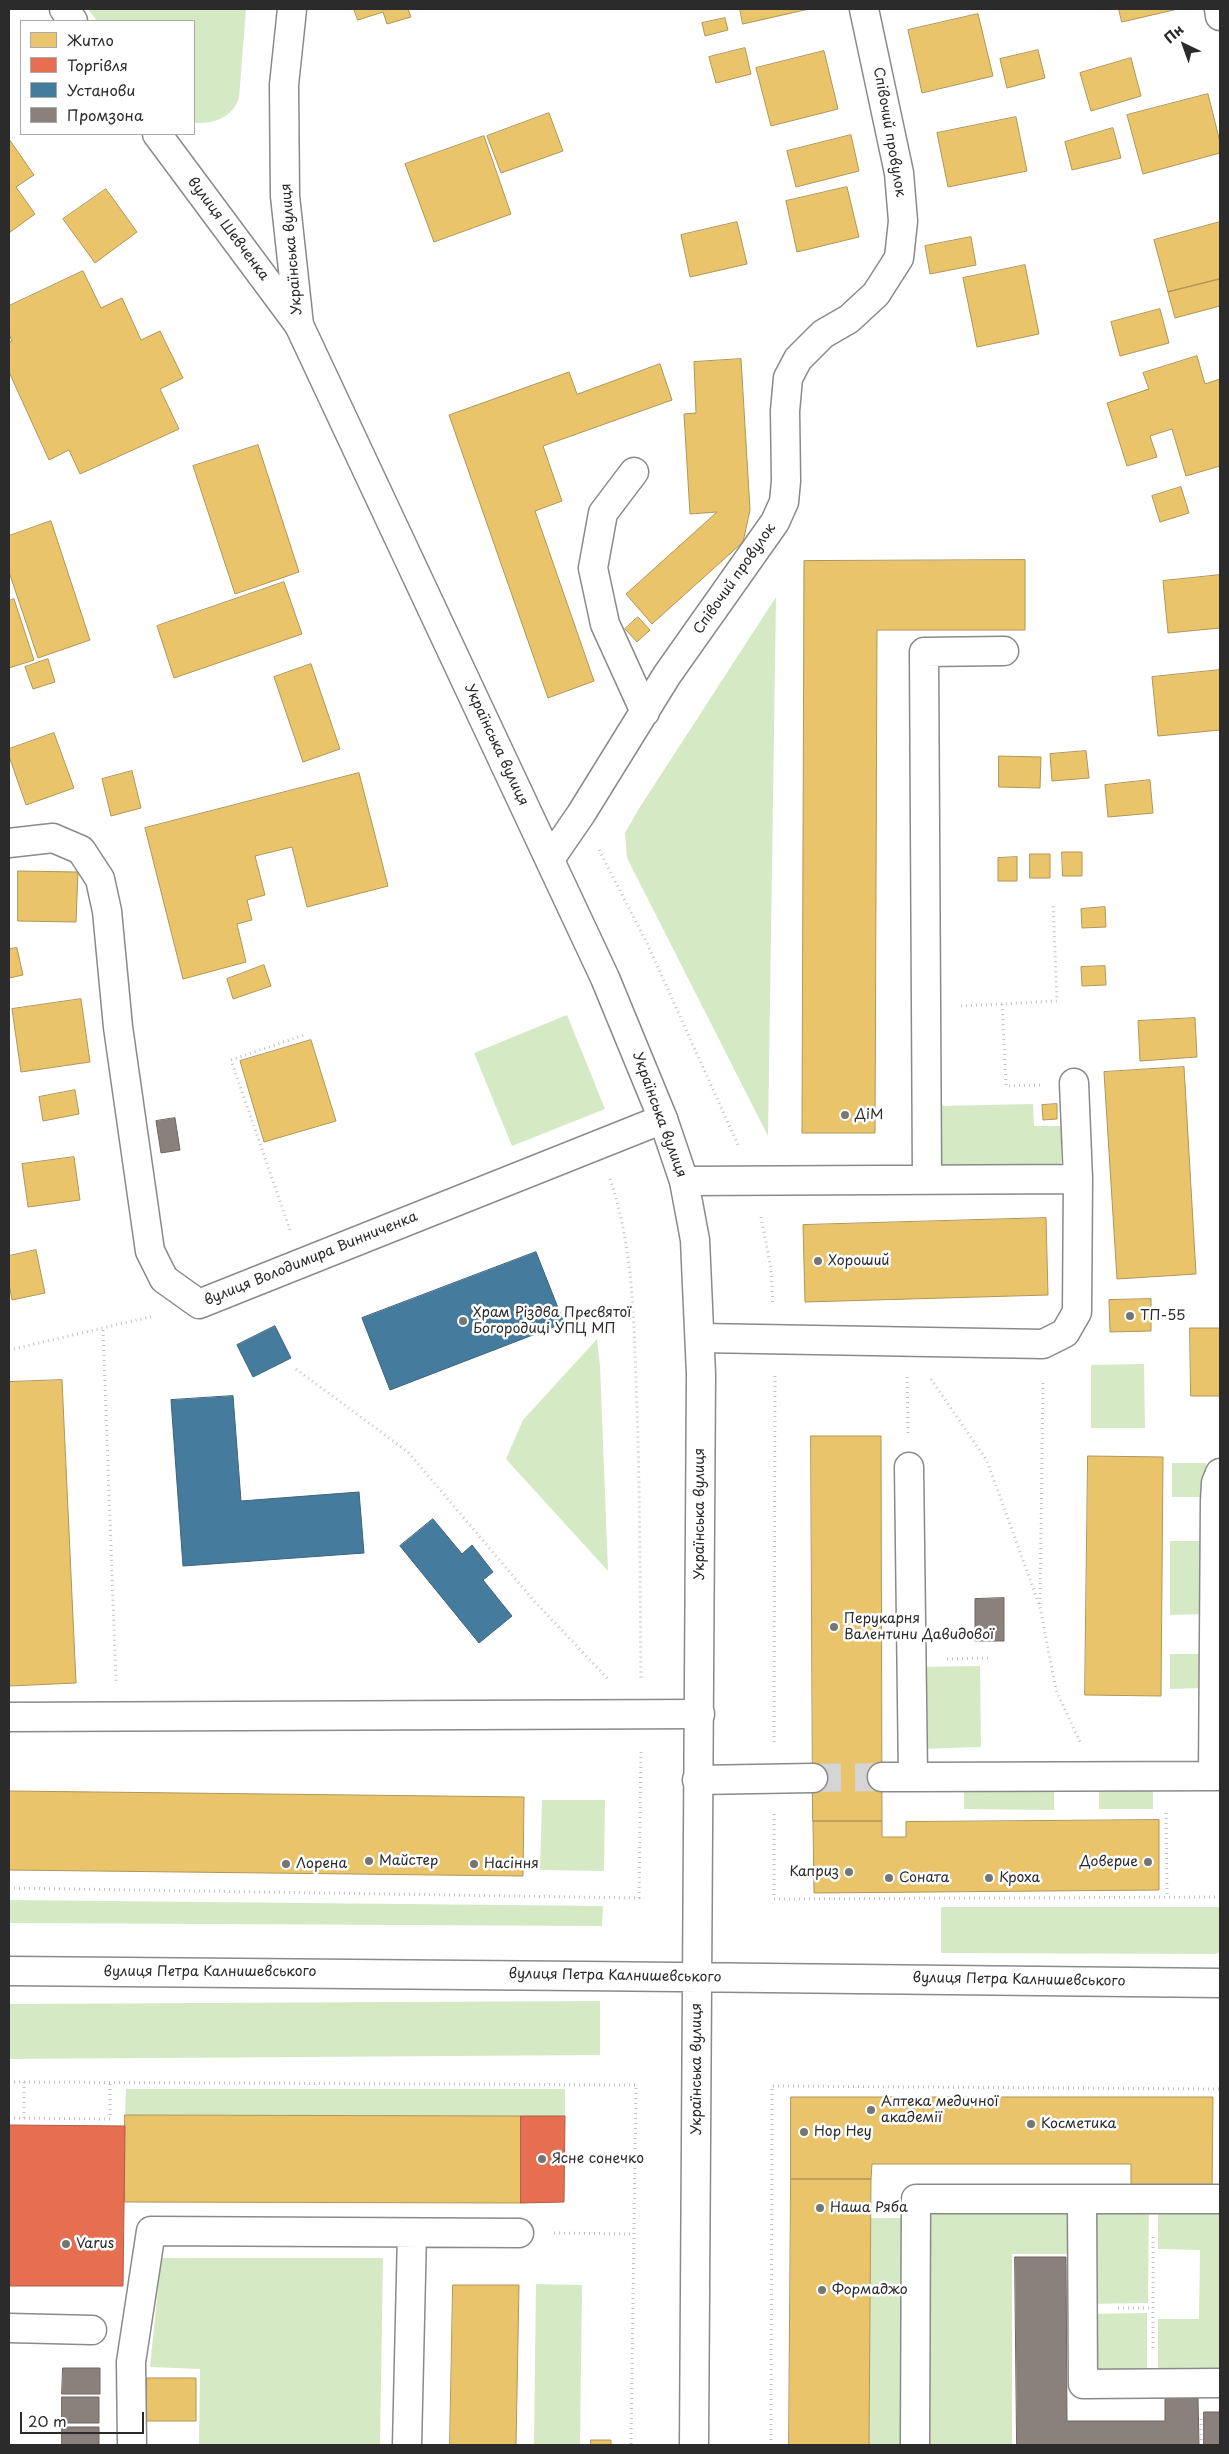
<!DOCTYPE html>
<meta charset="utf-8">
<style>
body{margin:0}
#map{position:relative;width:1229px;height:2454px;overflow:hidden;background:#fff;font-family:"Playpen Sans",sans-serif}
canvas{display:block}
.frame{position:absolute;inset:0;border:10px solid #2b2b2b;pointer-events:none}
.legend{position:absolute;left:20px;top:20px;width:175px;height:115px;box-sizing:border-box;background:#fff;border:1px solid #aaa;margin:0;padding:6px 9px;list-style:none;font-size:15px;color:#2b2b2b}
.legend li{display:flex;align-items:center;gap:10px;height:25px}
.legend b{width:25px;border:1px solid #aaa}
.north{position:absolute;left:1159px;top:20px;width:50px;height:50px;-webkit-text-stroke:4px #fff;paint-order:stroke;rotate:318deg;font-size:14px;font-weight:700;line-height:20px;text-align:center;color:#2b2b2b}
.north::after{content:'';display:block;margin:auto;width:18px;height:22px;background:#2b2b2b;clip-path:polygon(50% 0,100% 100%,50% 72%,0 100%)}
.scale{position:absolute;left:20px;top:2412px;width:124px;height:22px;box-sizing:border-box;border:2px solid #2b2b2b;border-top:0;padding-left:6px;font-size:15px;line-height:18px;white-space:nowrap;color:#2b2b2b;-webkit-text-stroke:4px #fff;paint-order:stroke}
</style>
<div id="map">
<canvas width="1229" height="2454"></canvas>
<div class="frame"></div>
<ul class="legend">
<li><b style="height:14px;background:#e9c46a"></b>Житло</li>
<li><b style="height:14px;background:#e76f51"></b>Торгівля</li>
<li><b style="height:14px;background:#457b9d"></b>Установи</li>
<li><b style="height:14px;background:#8a817c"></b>Промзона</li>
</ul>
<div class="north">Пн</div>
<div class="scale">20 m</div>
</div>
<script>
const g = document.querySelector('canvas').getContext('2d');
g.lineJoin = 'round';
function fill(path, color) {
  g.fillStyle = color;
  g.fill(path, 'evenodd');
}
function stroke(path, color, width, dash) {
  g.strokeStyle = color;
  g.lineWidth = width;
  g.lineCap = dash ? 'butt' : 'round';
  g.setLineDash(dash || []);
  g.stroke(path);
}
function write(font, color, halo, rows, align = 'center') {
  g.font = font + ' "Playpen Sans",sans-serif';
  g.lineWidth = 5;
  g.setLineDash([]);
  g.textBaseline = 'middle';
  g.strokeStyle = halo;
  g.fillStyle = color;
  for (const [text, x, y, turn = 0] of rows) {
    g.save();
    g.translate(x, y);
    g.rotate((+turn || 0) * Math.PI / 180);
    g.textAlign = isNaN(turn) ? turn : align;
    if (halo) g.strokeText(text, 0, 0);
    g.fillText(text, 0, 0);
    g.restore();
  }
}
const green = new Path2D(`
 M88,9H246L239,98C232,118 214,124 194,123V21H97Z
 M776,597L768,1136L627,858L625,833L638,810Z
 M567,1015L605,1109L512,1146L474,1053Z
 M1033,1104L1034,1126H1061V1170L942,1173L940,1106Z
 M597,1339L600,1366L608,1571L506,1459L523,1420Z
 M1144,1364L1145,1428H1091V1365Z
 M1172,1463H1206V1497H1172Z
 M1170,1541H1204L1205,1614L1170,1615Z
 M1170,1654H1204V1688L1170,1689Z
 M980,1666L981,1747L921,1749L920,1667Z
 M964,1789L1054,1790V1810L964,1809Z
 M1099,1789H1153V1809H1099Z
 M542,1800H605L604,1871L540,1870Z
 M9,1900L603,1906L602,1926L9,1923Z
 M941,1907H1220V1952L1216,1954L941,1953Z
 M600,2001V2055L9,2059V2004Z
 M126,2089H565V2116L125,2115Z
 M1149,2203L1148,2303L1087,2304L1088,2204Z
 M1158,2203H1220V2378H1158V2319H1199L1200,2250L1158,2249Z
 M923,2205H1075V2254H1012V2445H923Z
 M871,2218H905L903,2445H869Z
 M161,2258H383L380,2445H199L200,2369L150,2367Z
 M536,2284L582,2285L580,2445H534Z
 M1147,2313V2379H1087V2314Z`);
const homes = new Path2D(`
 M354,9H408L411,17L387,24L383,12L358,20Z
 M740,9H809L743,24Z
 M1119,9H1178L1122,22Z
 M978,14L993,76L922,93L908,30Z
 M725,18L728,30L705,36L702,23Z
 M745,48L751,74L716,83L709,57Z
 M1038,50L1045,78L1007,88L1000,59Z
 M824,51L838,109L771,126L756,68Z
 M1131,58L1141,96L1091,111L1080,73Z
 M1208,94L1220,142V153L1143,174L1127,115Z
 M549,113L563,151L501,173L487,136Z
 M1016,117L1027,171L948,187L937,133Z
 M1113,128L1121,158L1072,170L1065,142Z
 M851,135L859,171L796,187L787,151Z
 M484,136L511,214L434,242L405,164Z
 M9,139L34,175L16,187L35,214L9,233Z
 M847,187L859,237L797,252L786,201Z
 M106,189L137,232L95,263L63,219Z
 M737,222L747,264L690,277L681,235Z
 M1220,222V279L1168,292L1154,240Z
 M971,237L976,265L930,274L925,246Z
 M1025,265L1039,334L977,347L963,278Z
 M83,271L101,308L122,298L141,340L160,331L183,378L160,389L179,429L80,474L69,450L49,460L9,372V342L12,341L9,334V306Z
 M1220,279V306L1175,318L1168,292Z
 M1160,309L1169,343L1120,356L1111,322Z
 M1197,356L1205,384L1220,379V466L1186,476L1172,429L1150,436L1157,457L1127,466L1107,403L1149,389L1143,373Z
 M741,359L750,510L743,542L652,624L626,594L717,512L690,514L684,414L696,413L694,362Z
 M660,364L672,400L543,446L562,501L535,511L594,681L548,698L449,415L569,372L577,394Z
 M258,445L299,572L235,594L193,466Z
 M1181,487L1189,513L1160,522L1152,496Z
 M51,521L90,640L38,658L9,572V536Z
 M1025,560V630H877L875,1133H802L804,561Z
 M1220,575V628L1168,633L1163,581Z
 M284,582L302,634L174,678L157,626Z
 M14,599L34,660L9,668V601Z
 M638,617L650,630L637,642L625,629Z
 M48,659L55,682L33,689L25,667Z
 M311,664L340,749L303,762L274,677Z
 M1220,670V730L1158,736L1152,677Z
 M54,733L74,788L26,805L9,756V749Z
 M1086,751L1089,778L1052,781L1050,754Z
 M999,756L1041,757L1040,788L999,787Z
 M132,771L141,808L111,816L102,779Z
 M359,773L388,886L307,907L292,847L255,856L265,895L247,900L252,920L237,924L246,962L183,979L145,828Z
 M1150,780L1153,813L1108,817L1105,785Z
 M1062,852H1082V876H1063Z
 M1030,854H1050V878H1030Z
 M1017,857V881H998V858Z
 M18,871L78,872L76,922L18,921Z
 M1105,907L1106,927L1082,928L1081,909Z
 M17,948L23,975L9,978V949Z
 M264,965L271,986L233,999L227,979Z
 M1105,966L1106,985L1082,986L1081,967Z
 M81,999L90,1062L21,1072L12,1009Z
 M1195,1018L1197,1057L1140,1061L1138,1021Z
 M311,1040L336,1121L264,1142L240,1061Z
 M1184,1067L1196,1274L1117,1279L1104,1072Z
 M75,1090L79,1114L43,1121L39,1097Z
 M1057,1104V1119L1043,1120L1042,1105Z
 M74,1157L80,1200L28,1207L22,1164Z
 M1046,1218L1048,1295L805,1302L803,1225Z
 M36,1250L45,1293L12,1300L9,1284V1256Z
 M1151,1299V1331L1110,1332L1109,1300Z
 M1190,1328H1220V1396H1191Z
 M62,1380L76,1683L9,1686V1382Z
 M811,1436H881L882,1821H813Z
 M1088,1456L1163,1457L1161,1696L1085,1695Z
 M9,1791L524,1797L523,1876L9,1870Z
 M1159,1820V1890L814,1893L813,1821H882V1837H906V1822Z
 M791,2097H1213L1212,2192L1131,2191V2164H872L871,2179H791Z
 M125,2115L521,2116V2203L125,2202Z
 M791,2179H871L869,2445H789Z
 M453,2285H519L516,2445H450Z
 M147,2378H196V2421H146Z
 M591,2440H611V2445H591Z`);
const shops = new Path2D(`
 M521,2116H565L564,2202L521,2203Z
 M9,2125L125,2126L123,2286H9Z`);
const public = new Path2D(`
 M536,1252L564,1323L390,1390L362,1318Z
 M275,1326L291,1358L253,1377L237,1345Z
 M233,1396L241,1501L359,1492L364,1553L183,1566L171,1400Z
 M433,1519L462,1554L472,1545L493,1572L483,1580L512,1616L479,1643L400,1546Z`);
const industry = new Path2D(`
 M175,1118L180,1150L161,1153L156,1121Z
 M1004,1598V1641H975V1599Z
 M1015,2257H1066L1067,2421H1165V2398H1198L1199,2445H1017Z
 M63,2368H100V2394H62Z
 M62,2397H99V2423H62Z
 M1204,2412H1220V2445H1204Z
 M62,2427H99V2445H62Z`);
const minorTunnel = new Path2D(`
 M813,1778L882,1777`);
const path = new Path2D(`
 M599,850L647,943L738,1145
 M961,1006L1002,1004
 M1040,1085L1006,1086L1002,1004L1057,1001L1053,904
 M610,1179C632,1243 634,1314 636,1382C640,1480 640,1579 641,1678
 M761,1217L771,1269L773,1305
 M290,1230L231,1060L304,1035
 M103,1330L116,1681
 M9,1350L154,1316
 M296,1369L408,1452L535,1602L608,1679
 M907,1377L908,1433
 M931,1379L987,1461L1040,1607L1056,1690L1080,1742
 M1040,1604L1043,1380
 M947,1659L988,1658
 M774,1742L775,1374
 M1166,1813L1167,1897
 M774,1814V1899L1220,1897
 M9,1888L639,1898L641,1749
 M9,2082L636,2085L631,2445
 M24,2082V2118
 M9,2118L110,2119V2083
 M554,2233L633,2234
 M1118,2308H1153
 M1153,2348V2234
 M1201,2419V2445
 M771,2445L772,2086L1220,2089`);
const minor = new Path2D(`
 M64,9L73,21
 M1219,9L1220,16
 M157,134L299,325
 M634,472L603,513L593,568L605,624L645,712
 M9,843L53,838L81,850L100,879L107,911L118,1027L150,1251L164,1279L199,1304L663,1119
 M550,859L581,814L667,675L775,522L784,502L786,481L785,411L788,378L798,359L823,334L849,319L876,294L899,258L903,221L899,173L864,9
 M927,1180L924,652L1004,651
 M684,1181L1078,1179
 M701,1338L1043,1344L1065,1333L1077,1312L1078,1179L1074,1083
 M909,1467L913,1777L1220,1776
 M9,1717L700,1714
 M1213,1776L1215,1501L1216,1483L1220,1473
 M882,1777H913
 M697,1780L813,1778
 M1082,2199L1083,2384L1220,2383
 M9,2328L92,2330
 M132,2445L131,2362L151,2231L519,2233
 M407,2445L412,2233
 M915,2445L916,2199H1220`);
const major = new Path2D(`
 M292,9L284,85L285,196L299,325L605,978L663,1119L684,1181L695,1240L701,1374L694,2445
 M9,1971C413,1974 816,1978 1220,1983`);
const markers = [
 [845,1115,5,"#757575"],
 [818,1261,5,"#757575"],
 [1130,1316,5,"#757575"],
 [463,1321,5,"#757575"],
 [834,1627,5,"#757575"],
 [369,1861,5,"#757575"],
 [1148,1862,5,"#757575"],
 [286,1864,5,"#757575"],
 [474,1864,5,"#757575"],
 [849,1872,5,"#757575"],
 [889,1878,5,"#757575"],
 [989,1878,5,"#757575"],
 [871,2110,5,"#757575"],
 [1031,2124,5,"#757575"],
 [804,2132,5,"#757575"],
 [542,2159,5,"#757575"],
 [820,2208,5,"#757575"],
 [66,2244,5,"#757575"],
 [822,2290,5,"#757575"]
];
const streetNames = [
 ["Співочий провулок",889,132,80],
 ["вулиця Шевченка",228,229,53],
 ["Українська вулиця",292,249,-95],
 ["Співочий провулок",735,579,-55],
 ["Українська вулиця",496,745,65],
 ["Українська вулиця",659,1115,70],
 ["вулиця Володимира Винниченка",311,1259,-22],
 ["Українська вулиця",700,1514,-90],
 ["вулиця Петра Калнишевського",210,1972],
 ["вулиця Петра Калнишевського",615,1976,1],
 ["вулиця Петра Калнишевського",1019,1980,1],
 ["Українська вулиця",697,2069,-90]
];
const poiNames = [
 ["ДіМ",855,1115],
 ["Хороший",828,1261],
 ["Храм Різдва Пресвятої",473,1313],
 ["Богородиці УПЦ МП",473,1329],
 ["ТП-55",1140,1316],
 ["Перукарня",844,1619],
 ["Валентини Давидової",844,1635],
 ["Майстер",379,1861],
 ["Доверие",1138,1862,"right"],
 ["Лорена",296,1864],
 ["Насіння",484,1864],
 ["Каприз",839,1872,"right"],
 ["Соната",899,1878],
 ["Кроха",999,1878],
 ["Аптека медичної",881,2102],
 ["академії",881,2118],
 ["Косметика",1041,2124],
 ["Hop Hey",814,2132],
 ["Ясне сонечко",552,2159],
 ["Наша Ряба",830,2208],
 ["Varus",76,2244],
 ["Формаджо",832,2290]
];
fill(green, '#d5eac4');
fill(homes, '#e9c46a');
stroke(homes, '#b09657', 1);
fill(shops, '#e76f51');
stroke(shops, '#af5b46', 1);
fill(public, '#457b9d');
stroke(public, '#3d637b', 1);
fill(industry, '#8a817c');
stroke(industry, '#6e6764', 1);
stroke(minorTunnel, '#d5d5d5', 28, [28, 14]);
stroke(minor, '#8a8a8a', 31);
stroke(major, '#8a8a8a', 31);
stroke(path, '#c2c2c2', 3, [1, 4]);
stroke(minor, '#fff', 28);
stroke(major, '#fff', 28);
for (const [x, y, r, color] of markers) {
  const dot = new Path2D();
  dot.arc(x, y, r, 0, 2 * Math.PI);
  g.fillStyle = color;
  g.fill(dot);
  stroke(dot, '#fff', 2);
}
write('14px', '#2b2b2b', '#fff', streetNames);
write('14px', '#2b2b2b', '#fff', poiNames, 'left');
</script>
